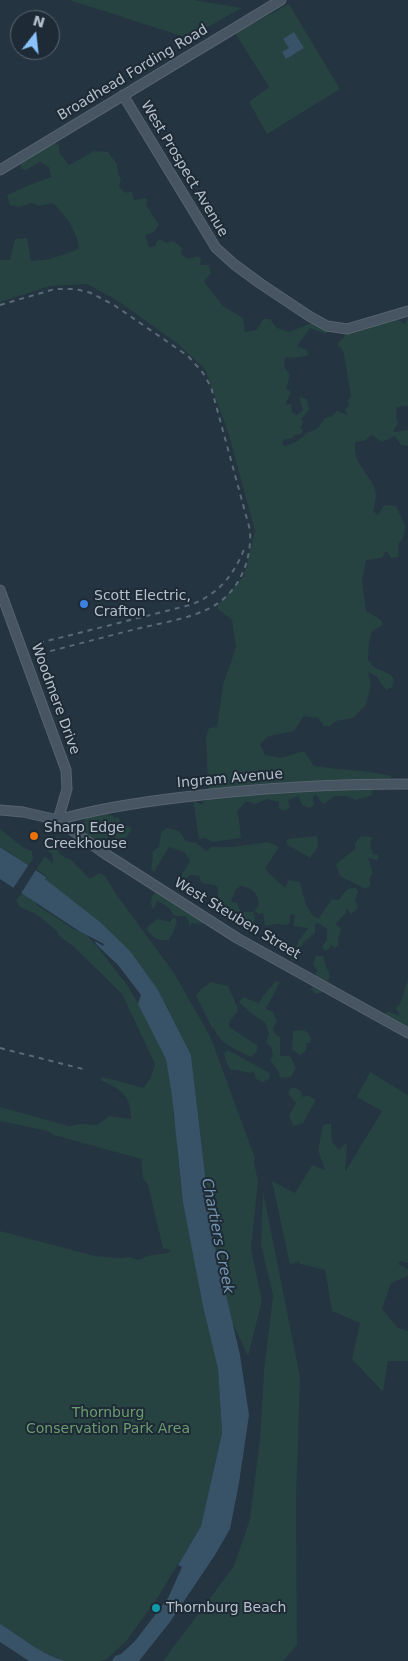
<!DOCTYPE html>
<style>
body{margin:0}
#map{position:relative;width:408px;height:1661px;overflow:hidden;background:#243441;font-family:"DejaVu Sans",sans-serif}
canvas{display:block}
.north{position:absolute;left:10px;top:10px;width:50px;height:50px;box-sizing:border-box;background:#1e2a35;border:1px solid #5a6671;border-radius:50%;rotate:16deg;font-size:14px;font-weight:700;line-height:20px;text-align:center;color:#b5c0cb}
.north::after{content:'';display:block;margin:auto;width:18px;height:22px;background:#8ac3fb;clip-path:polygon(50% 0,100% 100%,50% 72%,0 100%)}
</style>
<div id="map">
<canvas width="408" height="1661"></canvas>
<div class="north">N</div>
</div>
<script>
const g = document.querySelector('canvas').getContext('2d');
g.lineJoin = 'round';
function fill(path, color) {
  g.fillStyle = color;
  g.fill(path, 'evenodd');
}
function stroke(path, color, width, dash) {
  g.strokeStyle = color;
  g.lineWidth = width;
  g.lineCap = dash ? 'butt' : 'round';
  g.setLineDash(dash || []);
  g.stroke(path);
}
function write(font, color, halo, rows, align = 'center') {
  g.font = font + ' "DejaVu Sans",sans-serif';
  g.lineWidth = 4;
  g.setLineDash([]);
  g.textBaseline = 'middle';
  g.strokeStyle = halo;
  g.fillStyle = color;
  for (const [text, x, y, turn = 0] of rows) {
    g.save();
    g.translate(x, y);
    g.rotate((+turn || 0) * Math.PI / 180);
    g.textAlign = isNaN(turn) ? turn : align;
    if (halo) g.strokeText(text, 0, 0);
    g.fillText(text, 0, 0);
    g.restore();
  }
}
const green = new Path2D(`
 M69,0H194L242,8L188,38Z
 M289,4L340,89L267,134L249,102L269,87L235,33Z
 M53,143L59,145V152L69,165L94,151L108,152L117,164L118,173L121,180L119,187L126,193L130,191L132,193L134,200L146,198L147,199L146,205L159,225L154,232L145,235L149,247L155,246L157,241L160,239L166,243L174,241L182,248L181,254L188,259L198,256L201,259L200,265H209L211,273L204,282L223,306L243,318L245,332L257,330L263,319H270L277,328L289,332L311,323L328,331L326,334L310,328L297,346L307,350L308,355L301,357L285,358L284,366L290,375L286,388L291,392L285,405L291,404L292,412L297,415L303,410L299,397L307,399L309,410L301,420L303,421L302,426H299L303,430L301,434L295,435L293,438L285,439L282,443L285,446L298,441L307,433L318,428L325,418L332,416L337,411L348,415L345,410L349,405L348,400L351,396L344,355L342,349L337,344L354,327L395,318L405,324L408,317V406L397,407L396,416L398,423L393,432L408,430V446L401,445L395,436L382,442L372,435L364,441L355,442C355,448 355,456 358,461C369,482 382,485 373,511L378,515L384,505L396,506L406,527L403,538L399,543L398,557L391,558L386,551L382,558L366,560L362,581L366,611L381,620L383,625L372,631L369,642L368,660L374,667L391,675L394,679L392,687L386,690L376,676L368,672L371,685L366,705L353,718L336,721L330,726H324L318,718L304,716L294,731L269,736L260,744L265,755L281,758L304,751L314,766C340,770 366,770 392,776L388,781L265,783L208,790L206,736L209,728L217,727L223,685L236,647L232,620L218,609V605L244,576L255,531L228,432L205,369L178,344L115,299L87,284L50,286L0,302V260H10L15,239L27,238L31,261L50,259L79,249C77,231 66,216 53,203L39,206L32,203L19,207L10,205L7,195L34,183L51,177L49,167L40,162L26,170L21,169L20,163Z
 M373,787L371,796L355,800L346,796H335L323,804L316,795L313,796L314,804L310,808L303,806L298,796L288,800L290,807L285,811L279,808V802L267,799L255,804L246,801L237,812L239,820L241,838L212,842L205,838L199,839L193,800H196L197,803L202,804L207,798L219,795Z
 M108,811L109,816L112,815L115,818L118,817L120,820V829L122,826H129L132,829L127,836L122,849L113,850L112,848L116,838L111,833L103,846L89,835L82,827C82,815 98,813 108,811Z
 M167,828L179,831L186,841L196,843L207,851L211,847H232L268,842L279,847L265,869L285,888L289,880L300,882C303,894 306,913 318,919L332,899L339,900C343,893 347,887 356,888L358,892L355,899L358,908L351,914L346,908V913L335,925L339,926L341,930L338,939L339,944L335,948L331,945L328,950H324L322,946L327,940V929L318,923L315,924V933L303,943L296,960L293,961L291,959L299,940L308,928L293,926L295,915L290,914V922L287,925L277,924L265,926L263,913L259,914L254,910L259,906C258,892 253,889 240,886L235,891L231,902L237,903L240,910L244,912H253L255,916L254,926L247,923L245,920L239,925L235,923L234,913H228L218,904V887C210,882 207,886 201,882L199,876L190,875L178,891L174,888L190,861L184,852L169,847L154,872L151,869L153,855L152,852L159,847L161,832Z
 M0,829L24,848L32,851L33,859L28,866L0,846Z
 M59,836L62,839L58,852L65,858L70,859L90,879L99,873L105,876L116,894L174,973L210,1036L255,1158L254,1162L258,1181L251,1249L262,1301L248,1356L232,1322L212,1234L191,1055L158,990L45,879L46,876L36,869L45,856L53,864L52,854L47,850L56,837Z
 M317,836L318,847L310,858L288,845L286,842L288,839Z
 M361,836L372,837L370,846L374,855L378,854V860L368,858L373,873L370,877V886L366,889L340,876L336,864L355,849V843Z
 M157,890L205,920L202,924L192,923L189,927V921L185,916H174C171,908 165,904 157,901L155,907L152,909C150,901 151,895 157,890Z
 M25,891L37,905L72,928L87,935L99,949L125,982L143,1011L169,1060L174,1087L173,1115L178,1134L177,1148L183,1203L218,1369L222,1433L201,1526L158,1597L127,1640L107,1659L100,1661H66L56,1658L41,1651L0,1624V1231L95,1256L120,1258L129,1257L138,1260L151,1255L168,1253L171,1250L163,1248L148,1185L143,1178L141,1159L54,1135L48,1131L0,1121V1107L69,1126L82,1124L97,1125L109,1116L131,1119C131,1095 121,1089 100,1080L103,1077L144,1088L151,1077L155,1064L122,994L74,947L59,936L57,931L36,914L20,907L16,900Z
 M173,918L176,919L177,924L175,926V928L169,940C158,941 153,938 147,930L148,926L157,919L170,922Z
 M316,956H323C328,978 336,971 321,993L316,994L311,989L317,970L313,964Z
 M408,979V1031L386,1019V1012H390L400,1016L396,1008L401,1002Z
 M276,981L280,982L266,1009L273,1012L277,1022L273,1028L275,1034L280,1037V1056H290L296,1068L291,1077L280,1078L279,1073L270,1060L273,1056L271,1047L266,1042L269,1034L265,1022C258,1019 245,1008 239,1002L243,997L259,1003L263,996Z
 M211,982L228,986L237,1006L238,1011L229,1022V1027L258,1046L256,1052L251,1057C236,1049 220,1045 214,1028H212L196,995L202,988Z
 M304,1030L309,1034L311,1040L310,1043H306C308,1050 305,1052 300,1055L292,1050L293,1031Z
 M228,1050L270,1073L269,1079L263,1082L256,1079L254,1072C247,1075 239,1068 231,1070L226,1062L224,1053Z
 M370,1072L408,1095V1263L401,1261L398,1264L408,1269V1276L391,1283L382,1309L398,1328L408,1331V1361H388L383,1392L352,1359L360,1323L332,1311L325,1270L300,1264L299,1261L290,1265L272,1181L295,1193L312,1165L325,1170L318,1150L323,1125L331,1123L332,1142L339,1150L347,1142L345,1172L382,1111L357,1097Z
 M294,1087L301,1091L302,1097L307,1095L316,1100L303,1123L293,1126L289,1115L296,1103L288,1094L290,1089Z
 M263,1191L300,1377L296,1501L297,1645L283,1661H163L234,1566L250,1519L260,1439L264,1370L273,1295L261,1245Z`);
const water = new Path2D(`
 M294,32L304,48L286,59L282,52L289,48L283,39Z
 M0,847L46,877L45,879L100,922L130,951L158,990L191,1055L212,1234L240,1355L249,1415L239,1483L230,1529L215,1555L170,1622L139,1661H112L115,1656L121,1654L135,1641L168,1598L182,1567L178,1565L201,1526L222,1433L218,1369L203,1306L183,1203L172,1096L166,1059L138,1004L141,995L118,965L96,944L95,941L103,946L104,944L79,931L0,879Z
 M0,1624C22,1637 41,1655 66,1661H29L0,1642Z`);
const pier = new Path2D(`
 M30,863L37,868L20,895L12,890Z`);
const secondary = new Path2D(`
 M123,95L216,248L235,265L261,284L309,316L327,326L347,329L408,311
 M0,170L281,0
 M0,590L66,770L67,789L58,820
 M0,810L23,812L58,820L104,853L237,938L408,1033
 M58,820C99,808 141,802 184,797C259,788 333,784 408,784`);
const rail = new Path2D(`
 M0,305L55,289H76L91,293L114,305L188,356L203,373L211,387L250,530C252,561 239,593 210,608C188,619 161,623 136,629C105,637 74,645 43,653
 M39,643L190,605C219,594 234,575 245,547
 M0,1048L83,1069`);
const markers = [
 [84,604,5,"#3f7fe0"],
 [34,836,5,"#e8710a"],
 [156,1608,5,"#0f9aa8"]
];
const streetNames = [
 ["Broadhead Fording Road",133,73,-31],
 ["West Prospect Avenue",184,169,59],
 ["Woodmere Drive",55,699,70],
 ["Ingram Avenue",230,779,-5],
 ["West Steuben Street",237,919,31]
];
const poiNames = [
 ["Scott Electric,",94,596],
 ["Crafton",94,612],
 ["Sharp Edge",44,828],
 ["Creekhouse",44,844],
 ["Thornburg Beach",166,1608]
];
const parkNames = [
 ["Thornburg",108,1413],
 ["Conservation Park Area",108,1429]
];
const waterNames = [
 ["Chartiers Creek",217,1236,79]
];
fill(green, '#264241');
fill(water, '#385268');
fill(pier, '#243441');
stroke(secondary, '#57636e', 11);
stroke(secondary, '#475563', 9);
stroke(rail, '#5b6a77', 2, [5, 5]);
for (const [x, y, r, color] of markers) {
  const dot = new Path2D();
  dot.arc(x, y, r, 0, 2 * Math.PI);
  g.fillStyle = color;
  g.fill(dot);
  stroke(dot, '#1e2a35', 2);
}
write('14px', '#b5c0cb', '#1e2a35', streetNames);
write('14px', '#b5c0cb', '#1e2a35', poiNames, 'left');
write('14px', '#6c9c71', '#1e2a35', parkNames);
write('italic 15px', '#7495af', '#1e2a35', waterNames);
</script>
